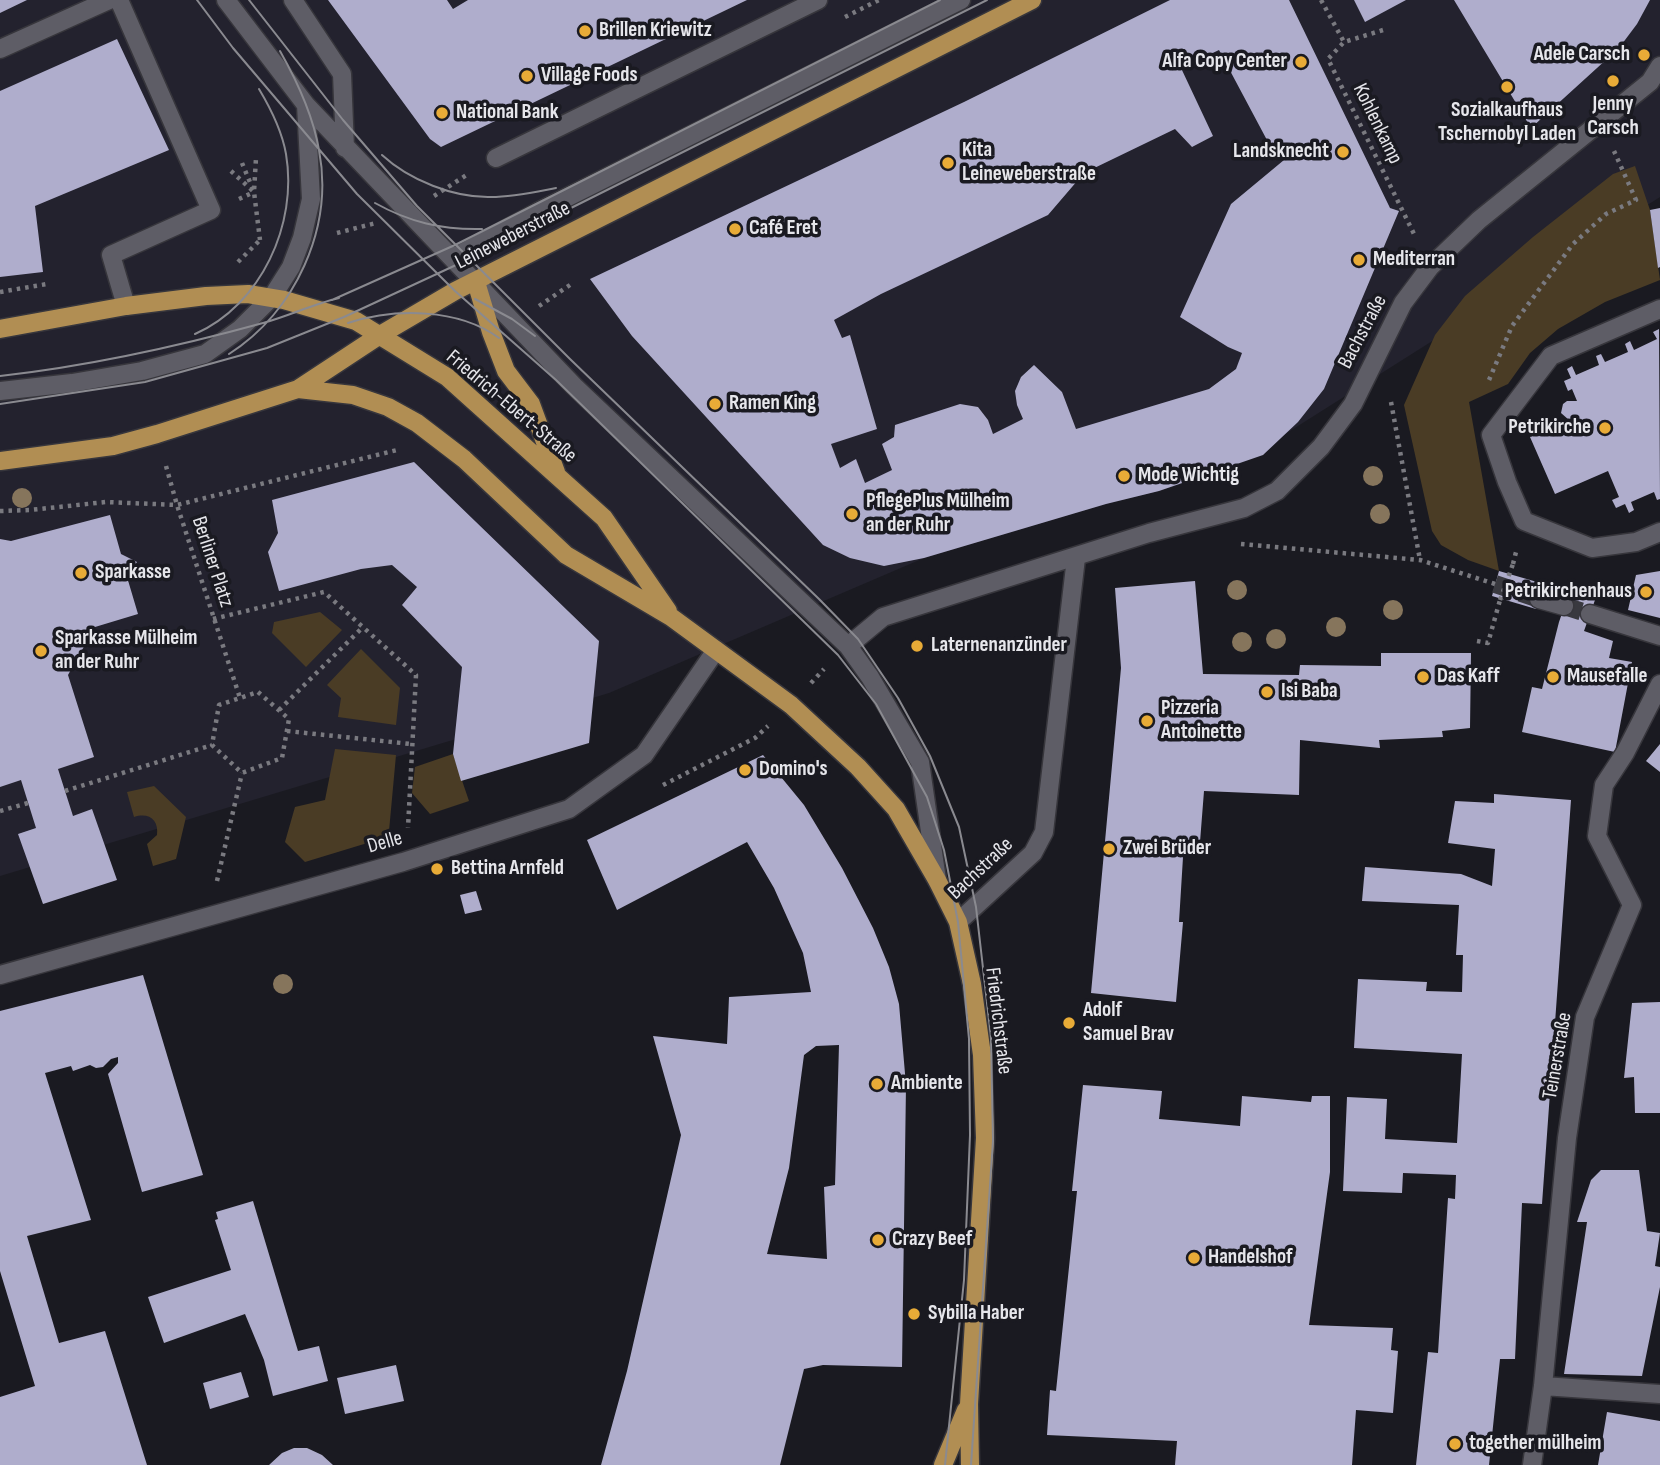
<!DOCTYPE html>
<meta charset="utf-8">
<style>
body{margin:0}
canvas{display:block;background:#1a1a21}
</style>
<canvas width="1660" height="1465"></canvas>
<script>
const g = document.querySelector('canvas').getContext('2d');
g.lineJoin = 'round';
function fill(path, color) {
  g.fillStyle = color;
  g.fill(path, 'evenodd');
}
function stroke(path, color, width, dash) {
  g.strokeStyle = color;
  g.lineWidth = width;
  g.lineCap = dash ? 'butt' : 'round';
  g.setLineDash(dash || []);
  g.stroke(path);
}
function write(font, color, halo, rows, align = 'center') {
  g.font = font + ' "Sofia Sans Condensed",sans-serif';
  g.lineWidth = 7;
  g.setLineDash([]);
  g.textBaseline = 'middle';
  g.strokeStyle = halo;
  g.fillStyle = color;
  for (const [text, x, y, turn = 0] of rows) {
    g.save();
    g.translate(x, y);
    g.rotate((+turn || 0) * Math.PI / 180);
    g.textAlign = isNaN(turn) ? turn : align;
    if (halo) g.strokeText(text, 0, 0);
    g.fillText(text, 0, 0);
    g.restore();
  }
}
const built = new Path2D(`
 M12,0H1660V197L1233,467L1159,491L1106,504L924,558L609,693L0,876V5Z`);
const green = new Path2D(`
 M1635,166L1650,210L1660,280L1605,302L1558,329L1530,353L1508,384L1469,402L1499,571L1468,560L1441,545L1432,531L1404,405L1435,335L1465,296L1533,237L1613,174Z
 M320,612L342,630L306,667L272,633L274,622Z
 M361,649L400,688L396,725L338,717L341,698L327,685Z
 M335,749L396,755L389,831L387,837L305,862L285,842L295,807L325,800Z
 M453,754L469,801L430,814L412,793L415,767Z
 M154,786L186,817L176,859L153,866L147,844L157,835C159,820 149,812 134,817L127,792Z`);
const building = new Path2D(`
 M0,0H27L0,13Z
 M328,0H447L453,9L468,0H747L441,147L430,139Z
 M1170,0H1289L1390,208L1399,211L1324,389L1298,422L1263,455L1159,491L1106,504L924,558L884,566L850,558L823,545L632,336L590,279L964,102ZM1219,50L1276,157L1284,160L1231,204L1180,317L1228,347L1242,353L1236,369L1209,389L1076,429L1062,392L1034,365L1021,377L1015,391L1017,405L1023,419L993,434L988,420L978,407L960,404L895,425L894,437L882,444L892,470L865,483L856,459L840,468L831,444L877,429L850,335L842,338L834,320L881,294L1048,215L1084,173L1175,129L1192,147L1213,136L1181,68Z
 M1354,0H1406L1365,22Z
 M1454,0H1650L1637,24L1619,48L1531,128Z
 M117,39L169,150L35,206L43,272L0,277V91Z
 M1660,208V267L1658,268L1650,210Z
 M1659,329L1660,499L1657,500L1654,492L1631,502L1634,510L1629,513L1625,504L1616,508L1612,500L1619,497L1608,471L1555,494L1530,437L1569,420L1561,413L1563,404L1567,401H1577L1572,389L1568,391L1564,381L1571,378L1567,369L1572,366L1576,375L1599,365L1596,356L1601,354L1605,362L1628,352L1625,344L1630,341L1634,350L1657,339L1653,332Z
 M414,462L599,641L589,743L461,781L453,754L462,667L402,605L417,587L392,565L361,569L279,591L268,552L278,533L272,500Z
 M110,515L121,554L137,562L127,577L138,614L95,627L68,675L94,757L58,769L73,816L92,809L117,880L43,904L18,834L36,828L21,780L0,787V539L11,541Z
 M1499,571L1544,584L1536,609L1492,596Z
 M1660,571V618L1628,610L1636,575Z
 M1195,581L1203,674L1299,675L1300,665L1381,666V653H1471L1470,728L1442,731L1443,737L1379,740L1380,748L1300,740L1299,795L1204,791L1200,842L1184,841L1179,922H1183L1176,1002L1091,993L1121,668L1115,588Z
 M1569,593L1595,600L1584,631L1613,641L1609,658L1632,662L1615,752L1522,732L1532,687L1542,689L1559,622Z
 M1660,744V772L1646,761Z
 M763,755L804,805L842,868L873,928L889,967L899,1004L906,1085L902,1367L823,1365L804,1369L780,1465H601L627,1371L681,1135L653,1036L727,1044L729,997L811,992L803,953L774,888L747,842L617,910L587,840ZM839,1045L835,1185L824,1187L827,1259L767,1254L789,1168L804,1055L816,1046Z
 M1494,794L1571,800L1542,1204L1522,1203L1515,1359H1500L1489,1465H1416L1428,1352L1438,1353L1448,1198L1455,1199L1456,1175L1403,1173L1402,1193L1343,1191L1347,1097L1387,1099L1385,1139L1457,1143L1462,1054L1354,1048L1358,979L1427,982L1426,991L1462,992L1463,955H1456L1459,905L1362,901L1365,867L1461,874L1492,886L1495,849L1448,843L1455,801L1494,803Z
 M476,891L482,910L465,914L460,895Z
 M143,975L203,1175L142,1192L108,1074L118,1063V1057L111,1059L103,1067L96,1068L90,1065L73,1071L71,1066L45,1073L91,1220L27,1236L59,1343L105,1331L147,1465H0V1397L35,1386L0,1271V1011Z
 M1660,1002V1113H1635L1634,1077L1624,1078L1632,1003Z
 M1083,1085L1162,1091L1159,1119L1240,1126L1242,1096L1311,1102L1312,1096H1330V1172L1309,1325L1393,1328L1391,1350L1398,1351L1393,1413L1356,1410L1352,1465H1175L1177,1441L1047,1435L1050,1390L1056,1391L1077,1191H1072Z
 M1601,1170H1639L1647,1231L1660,1233L1655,1266L1660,1267V1287L1642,1376L1564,1374L1587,1222H1577L1591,1180Z
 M253,1201L298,1351L319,1346L328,1381L273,1396L264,1360L245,1314L164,1343L148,1297L231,1270L215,1220L218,1219L216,1212Z
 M396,1365L404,1401L345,1414L337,1378Z
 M241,1372L249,1397L210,1409L203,1383Z
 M1607,1412L1660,1421V1465H1598Z
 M294,1448H307L322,1455L333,1465H269L282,1453Z`);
const minorTunnel = new Path2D(`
 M1495,584L1539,599
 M1564,606L1590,614`);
const path = new Path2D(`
 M1321,0L1344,42
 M845,17L879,0
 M1383,30L1344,42L1328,59L1415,236
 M242,163L254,192L260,240
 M231,171L254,192L256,158
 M434,196L468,174
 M239,199L254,192
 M337,233L376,223
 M238,262L260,240
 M0,292L47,284
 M539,306L570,285
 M1489,380L1512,326L1573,244L1606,214L1636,200L1614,151
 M1391,402L1420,560
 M166,466L177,505L240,698
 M0,511L30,510L106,502L177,505L397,450
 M1241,544L1420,560L1495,584
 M1513,564L1516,552
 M213,619L324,592L416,675L408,828
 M1477,641L1488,643L1500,600
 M811,683L824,669
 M258,692L289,719L282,758L242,773L212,745L219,705Z
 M279,710L363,627
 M287,731L411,744
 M663,785L755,738L768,726
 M65,791L212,745
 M0,811L28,803
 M217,881L242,773`);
const minor = new Path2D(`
 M119,0L211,210L111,255L126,306
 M226,0L306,105L574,386L848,646L870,677L920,762L937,880
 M293,0L342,74L345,148
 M0,49L109,0
 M496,158L818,0
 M453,258L538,212L961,0
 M1660,309L1551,356L1491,435L1507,482L1524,521L1592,548L1636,542L1660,532
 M0,391L72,383L142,371L205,354L240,329L272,297L291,267L302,238L311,199L306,105
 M1539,599L1564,606
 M1590,614L1660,636
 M848,646L883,617L1149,533L1244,508L1277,491L1321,447L1353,404L1403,303L1430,267L1479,220L1650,82L1660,66
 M958,922L1033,853L1044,832L1076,558
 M0,975L403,862L569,809L644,755L716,650
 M1543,1386L1660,1394
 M1532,1465L1543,1386L1567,1138L1585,1017L1632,905L1597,836L1604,785L1625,753L1660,684`);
const major = new Path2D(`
 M476,282L491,332L506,371L531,404L556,472
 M0,329L126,306L206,296L248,294L284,300L356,321L447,377L604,518L668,611
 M298,389L353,395L388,407L417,423L464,459L566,555L671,617L791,705L858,767L896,809L937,880L958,922L972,984L982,1055L985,1138L969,1404L970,1465
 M0,461L113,446L157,434L298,389L380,335L455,291L1032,0
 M943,1465L966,1410`);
const tram = new Path2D(`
 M197,0L233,48L357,194L455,291L556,380L838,655L876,704L927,797L944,850L958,922L969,1039L970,1135L964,1280L945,1465
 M249,0L343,120L417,206L570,359L819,599L858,639L898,698L930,756L959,827L976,907L991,1038L993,1141L971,1465
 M382,155C409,180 454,198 491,197C513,197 535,192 556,188
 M375,203C409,222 442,230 482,229
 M475,299L512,319L535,336
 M332,300L455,245L940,0
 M348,323C395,308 458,308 499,338
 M195,334C261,305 298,224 286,154C282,131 271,109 259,89
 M229,354C295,312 334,228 319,150C313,115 297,81 280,51
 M0,376C89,366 176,347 263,323C289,316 313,304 339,298
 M0,404L145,382L267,348L344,317L469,259L987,0`);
const pathBridge = new Path2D(`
 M1500,600L1513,564`);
const trees = [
 [1373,476],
 [22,498],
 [1380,514],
 [1237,590],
 [1393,610],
 [1336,627],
 [1276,639],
 [1242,642],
 [283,984]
];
const markers = [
 [585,31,7,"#e8ab37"],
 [1644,55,7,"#e8ab37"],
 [1301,62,7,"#e8ab37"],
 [527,76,7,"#e8ab37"],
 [1613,81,7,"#e8ab37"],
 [1507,87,7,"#e8ab37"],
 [442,113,7,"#e8ab37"],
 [1343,152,7,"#e8ab37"],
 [948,163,7,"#e8ab37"],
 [735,229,7,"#e8ab37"],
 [1359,260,7,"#e8ab37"],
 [715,404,7,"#e8ab37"],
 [1605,428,7,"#e8ab37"],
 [1124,476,7,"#e8ab37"],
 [852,514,7,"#e8ab37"],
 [81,573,7,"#e8ab37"],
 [1646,592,7,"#e8ab37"],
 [917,646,7,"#e8ab37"],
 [41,651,7,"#e8ab37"],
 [1423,677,7,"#e8ab37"],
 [1553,677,7,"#e8ab37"],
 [1267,692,7,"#e8ab37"],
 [1147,721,7,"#e8ab37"],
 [745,770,7,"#e8ab37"],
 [1109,849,7,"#e8ab37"],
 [437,869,7,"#e8ab37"],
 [1069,1023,7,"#e8ab37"],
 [877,1084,7,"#e8ab37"],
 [878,1240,7,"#e8ab37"],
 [1194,1258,7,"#e8ab37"],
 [914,1314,7,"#e8ab37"],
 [1455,1444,7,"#e8ab37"]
];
const poiNames = [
 ["Brillen Kriewitz",599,31],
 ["Adele Carsch",1630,55,"right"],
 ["Alfa Copy Center",1287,62,"right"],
 ["Village Foods",541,76],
 ["Jenny",1613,105,"center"],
 ["Carsch",1613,129,"center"],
 ["Sozialkaufhaus",1507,111,"center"],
 ["Tschernobyl Laden",1507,135,"center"],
 ["National Bank",456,113],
 ["Kita",962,151],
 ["Leineweberstraße",962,175],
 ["Landsknecht",1329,152,"right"],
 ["Café Eret",749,229],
 ["Mediterran",1373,260],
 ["Ramen King",729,404],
 ["Petrikirche",1591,428,"right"],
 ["Mode Wichtig",1138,476],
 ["PflegePlus Mülheim",866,502],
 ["an der Ruhr",866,526],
 ["Sparkasse",95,573],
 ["Petrikirchenhaus",1632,592,"right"],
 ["Sparkasse Mülheim",55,639],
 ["an der Ruhr",55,663],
 ["Laternenanzünder",931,646],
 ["Das Kaff",1437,677],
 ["Mausefalle",1567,677],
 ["Isi Baba",1281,692],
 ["Pizzeria",1161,709],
 ["Antoinette",1161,733],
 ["Domino's",759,770],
 ["Zwei Brüder",1123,849],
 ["Bettina Arnfeld",451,869],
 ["Adolf",1083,1011],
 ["Samuel Brav",1083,1035],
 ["Ambiente",891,1084],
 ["Crazy Beef",892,1240],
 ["Handelshof",1208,1258],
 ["Sybilla Haber",928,1314],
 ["together mülheim",1469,1444]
];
const streetNames = [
 ["Kohlenkamp",1377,124,64],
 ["Leineweberstraße",513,236,-27],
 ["Bachstraße",1363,332,-62],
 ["Friedrich-Ebert-Straße",511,407,40],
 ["Berliner Platz",212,562,72],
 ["Delle",385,843,-16],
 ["Bachstraße",981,869,-43],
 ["Friedrichstraße",998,1021,83],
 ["Teinerstraße",1558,1056,-80]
];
fill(built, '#23222e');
fill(green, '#4a3c25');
fill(building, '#afadcc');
stroke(minorTunnel, '#39393f', 18, [18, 9]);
stroke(minor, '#37363c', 21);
stroke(major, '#37363c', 21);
stroke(path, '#7a7a80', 4.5, [3.5, 5]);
stroke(minor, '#5e5d66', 18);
stroke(major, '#b18e53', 18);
stroke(tram, '#8a8a90', 2);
stroke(pathBridge, '#7a7a80', 4.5, [3.5, 5]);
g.fillStyle = '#86755c';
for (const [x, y] of trees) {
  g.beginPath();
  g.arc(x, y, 10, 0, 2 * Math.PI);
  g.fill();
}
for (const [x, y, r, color] of markers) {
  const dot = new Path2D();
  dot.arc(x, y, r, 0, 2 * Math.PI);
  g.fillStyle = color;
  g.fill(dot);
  stroke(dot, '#1a1a21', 2.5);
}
write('bold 21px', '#e6e6eb', '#1a1a21', poiNames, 'left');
write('21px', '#e6e6eb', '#1a1a21', streetNames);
</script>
